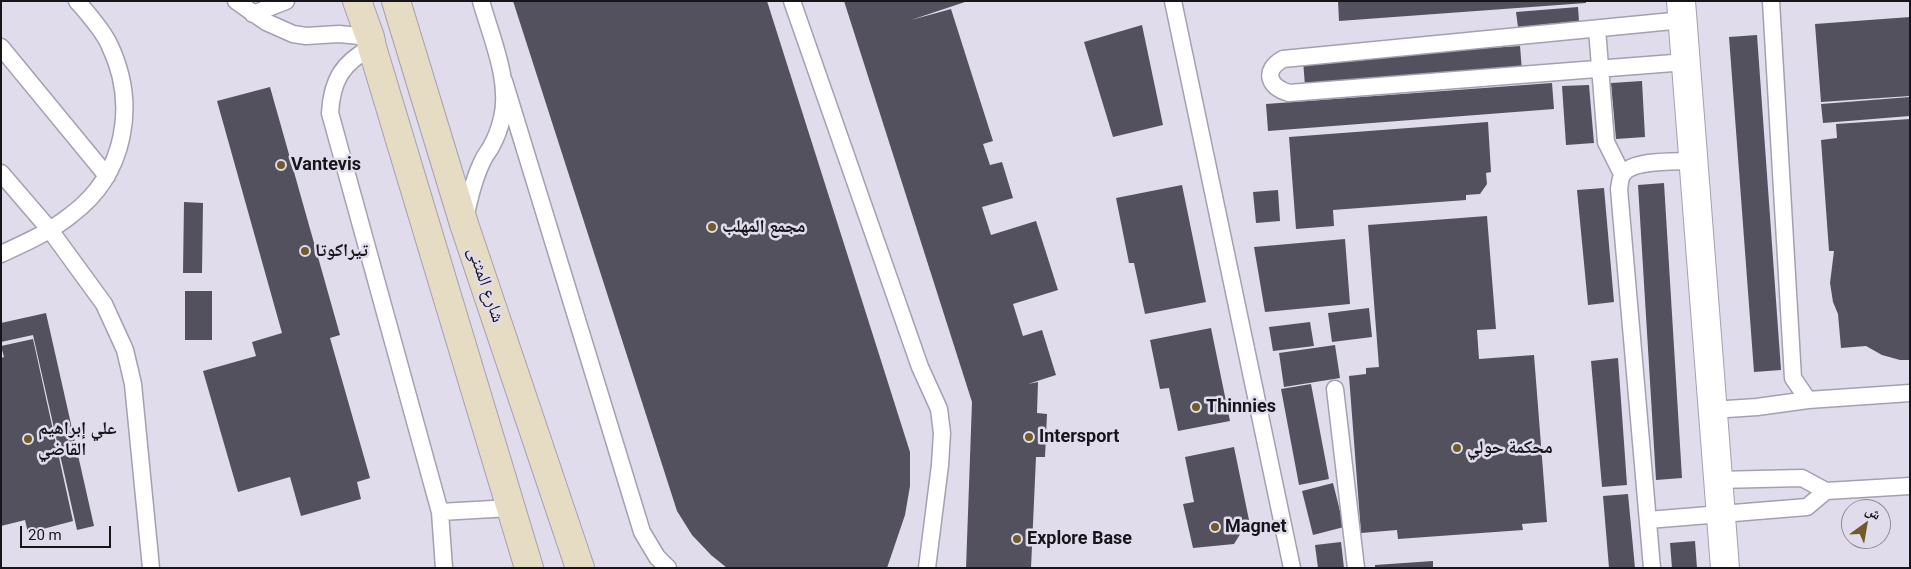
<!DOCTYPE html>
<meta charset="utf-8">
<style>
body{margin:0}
#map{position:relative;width:1911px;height:569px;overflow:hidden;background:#e0dcec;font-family:Roboto,"Noto Naskh Arabic",sans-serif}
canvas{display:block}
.frame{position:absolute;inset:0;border:2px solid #16151a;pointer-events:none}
.north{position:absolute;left:1841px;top:499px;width:50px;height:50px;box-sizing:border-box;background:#e0dcec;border:1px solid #8f8c98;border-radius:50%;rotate:32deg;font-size:14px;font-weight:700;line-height:20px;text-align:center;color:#16151a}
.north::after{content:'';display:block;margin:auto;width:18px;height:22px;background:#6f5c2a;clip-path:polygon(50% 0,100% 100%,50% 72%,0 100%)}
.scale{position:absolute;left:20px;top:526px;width:91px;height:22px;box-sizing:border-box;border:2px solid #16151a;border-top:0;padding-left:6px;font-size:15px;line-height:18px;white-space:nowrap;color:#16151a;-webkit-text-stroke:4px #e0dcec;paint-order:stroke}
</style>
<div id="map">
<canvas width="1911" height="569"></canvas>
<div class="frame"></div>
<div class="north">ش</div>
<div class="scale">20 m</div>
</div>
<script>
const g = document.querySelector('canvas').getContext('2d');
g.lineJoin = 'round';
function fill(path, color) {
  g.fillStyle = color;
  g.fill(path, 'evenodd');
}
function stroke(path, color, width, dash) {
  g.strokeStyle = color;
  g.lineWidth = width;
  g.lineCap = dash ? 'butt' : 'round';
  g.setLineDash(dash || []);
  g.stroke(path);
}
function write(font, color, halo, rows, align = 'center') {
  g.font = font + ' Roboto,"Noto Naskh Arabic",sans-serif';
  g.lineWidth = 5;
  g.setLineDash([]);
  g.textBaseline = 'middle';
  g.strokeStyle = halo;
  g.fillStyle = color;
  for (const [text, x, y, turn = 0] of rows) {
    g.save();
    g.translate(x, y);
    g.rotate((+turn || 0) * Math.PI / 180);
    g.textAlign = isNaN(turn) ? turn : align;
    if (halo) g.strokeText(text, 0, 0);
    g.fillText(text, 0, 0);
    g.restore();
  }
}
const building = new Path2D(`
 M513,1H767L910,452V486L905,515L887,568H727L711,555L692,535L677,511Z
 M844,1H968L911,20L951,9L993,141L983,144L990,165L1002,162L1013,198L982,207L991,235L1036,221L1058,290L1013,304L1023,336L1042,330L1056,375L1028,384L1038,382L1037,413L1047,414L1045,457H1036L1031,568H966L972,402Z
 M1338,1H1586V3L1339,21Z
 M1578,7L1579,21L1518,27L1516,12Z
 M1910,17V96L1821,102L1815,24Z
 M1142,25L1163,125L1113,137L1084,42Z
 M1757,35L1781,370L1754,372L1729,37Z
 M1520,46L1522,71L1305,86L1303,60Z
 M1642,81L1645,137L1616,139L1611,83Z
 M1552,83L1554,109L1268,131L1266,104Z
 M1589,85L1594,143L1566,145L1562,86Z
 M270,87L340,335L330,338L370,478L357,482L361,499L301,516L290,477L238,492L203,371L256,356L252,342L282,333L217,101Z
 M1910,97V116L1823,123L1821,104Z
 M1910,119V360H1900L1882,355L1866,346L1841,348L1838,314L1833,302L1830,283L1834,251H1829L1821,140L1837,138L1836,124Z
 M1488,122L1491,172L1486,173L1487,184L1480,194L1466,195V200L1333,210L1334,226L1296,229L1289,137Z
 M1664,183L1682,478L1656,480L1638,185Z
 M1182,185L1206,302L1145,314L1134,263H1129L1116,198Z
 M1604,188L1614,302L1588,305L1577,190Z
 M1278,190L1280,221L1256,223L1253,192Z
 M184,202L203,203L202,273H183Z
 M1487,216L1496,329L1477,330L1479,359L1534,355L1547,522L1522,524L1523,530L1398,539L1397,530L1361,533L1349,376L1366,374V368L1379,367L1368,225Z
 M1345,239L1350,304L1265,312L1254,247Z
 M185,291H212V340H185Z
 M1369,308L1372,337L1332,342L1328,313Z
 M46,313L94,526L77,530L33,335L1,342V323Z
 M1310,322L1314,346L1273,351L1269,327Z
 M1211,328L1230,421L1178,431L1169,388L1160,389L1150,340Z
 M33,339L73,521L28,533L25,520L1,526V358L4,357L1,346Z
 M1335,345L1340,378L1284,387L1279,353Z
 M1618,358L1627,485L1602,487L1591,361Z
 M1311,384L1329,479L1299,485L1281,389Z
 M1234,447L1249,520L1234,544L1193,548L1183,504L1194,502L1185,457Z
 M1333,483L1344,527L1313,535L1302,491Z
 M1628,494L1635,568H1609L1603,496Z
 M1695,541L1697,568H1672L1670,543Z
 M1341,542L1344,568H1318L1315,545Z
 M1433,561V568H1375V565Z`);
const lane = new Path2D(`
 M236,1L266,22L293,34L306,36L339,34L370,37
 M792,1L920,367L939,409L942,433L940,465L927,568
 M1173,1L1292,568
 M1771,1L1793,378L1808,400
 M253,14L286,1
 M1683,20L1283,59C1262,71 1269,87 1289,93L1686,62
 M1597,29L1606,142L1622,174
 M1,47L107,176
 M372,47C342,63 332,80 330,113L440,512
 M504,81L642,532L657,557L668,568
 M1,173L50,230L104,304L125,350L133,384L151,568
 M465,219C469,199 474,178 483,160C485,155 489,151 491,147C496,138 500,127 502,118C511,81 491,37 481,1
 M1,254C25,243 50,232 71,215C126,174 138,104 109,44C102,29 88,14 77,1
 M1335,389L1356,568
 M1712,410L1757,407L1808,400L1910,393
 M1717,480L1802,478L1826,491L1910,486
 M1648,520L1807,507L1826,491
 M444,568L440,512L511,508
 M1652,568L1619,189C1620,185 1620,177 1623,174C1633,159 1677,162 1693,161`);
const street = new Path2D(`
 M1681,1L1725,568`);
const secondary = new Path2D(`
 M357,1L370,37L372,47L529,568
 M396,1L464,224L580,568`);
const markers = [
 [281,165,5,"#6f5c2a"],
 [712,227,5,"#6f5c2a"],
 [305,251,5,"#6f5c2a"],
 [1196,407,5,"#6f5c2a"],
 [1029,437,5,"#6f5c2a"],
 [28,439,5,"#6f5c2a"],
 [1457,448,5,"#6f5c2a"],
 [1215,527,5,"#6f5c2a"],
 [1017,539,5,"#6f5c2a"]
];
const poiNames = [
 ["Vantevis",291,165],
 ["مجمع المهلب",722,227],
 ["تيراكوتا",315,251],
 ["Thinnies",1206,407],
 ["علي إبراهيم",38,429],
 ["القاضي",38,450],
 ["Intersport",1039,437],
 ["محكمة حولي",1467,448],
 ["Magnet",1225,527],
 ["Explore Base",1027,539]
];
const streetNames = [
 ["شارع المثنى",485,285,71]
];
fill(building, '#54515f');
stroke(lane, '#a4a0b0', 19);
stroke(street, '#a4a0b0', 30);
stroke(secondary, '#a4a0b0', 30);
stroke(lane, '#fff', 16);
stroke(street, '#fff', 28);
stroke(secondary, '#e6dcc4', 28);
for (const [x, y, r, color] of markers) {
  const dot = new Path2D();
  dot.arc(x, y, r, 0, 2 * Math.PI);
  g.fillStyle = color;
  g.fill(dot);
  stroke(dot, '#e0dcec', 2);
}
write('bold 18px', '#16151a', '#e0dcec', poiNames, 'left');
write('18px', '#16151a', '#e0dcec', streetNames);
</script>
